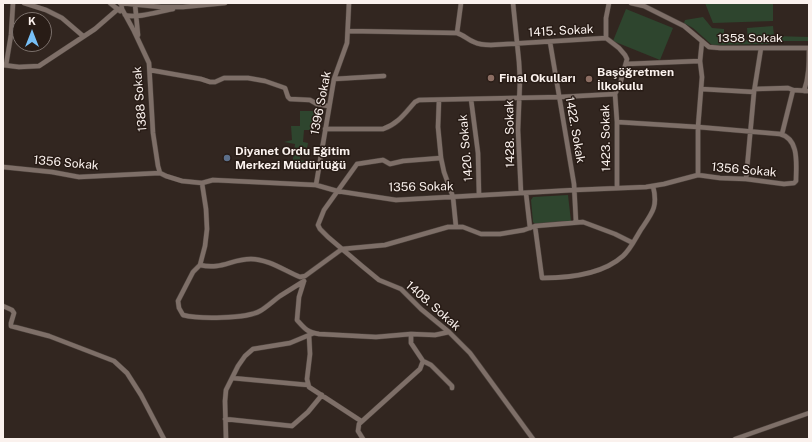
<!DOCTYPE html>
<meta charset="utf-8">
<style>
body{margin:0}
#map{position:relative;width:812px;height:442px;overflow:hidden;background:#322620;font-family:"Public Sans",sans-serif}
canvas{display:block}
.frame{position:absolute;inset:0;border:4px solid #faf1ed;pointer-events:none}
.north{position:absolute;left:12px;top:12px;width:40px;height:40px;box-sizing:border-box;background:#281c16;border:1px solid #7c716c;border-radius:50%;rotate:0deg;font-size:11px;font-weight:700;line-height:16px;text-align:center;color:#faf1ed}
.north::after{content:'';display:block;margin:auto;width:14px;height:18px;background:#77c0f7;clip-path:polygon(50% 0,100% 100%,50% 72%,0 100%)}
</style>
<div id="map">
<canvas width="812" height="442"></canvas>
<div class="frame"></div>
<div class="north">K</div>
</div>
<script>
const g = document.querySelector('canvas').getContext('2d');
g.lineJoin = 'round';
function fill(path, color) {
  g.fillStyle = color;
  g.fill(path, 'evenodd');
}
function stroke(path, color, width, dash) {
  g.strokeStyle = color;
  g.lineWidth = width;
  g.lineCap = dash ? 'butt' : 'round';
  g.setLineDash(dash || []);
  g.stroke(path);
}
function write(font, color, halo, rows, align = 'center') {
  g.font = font + ' "Public Sans",sans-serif';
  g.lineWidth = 3;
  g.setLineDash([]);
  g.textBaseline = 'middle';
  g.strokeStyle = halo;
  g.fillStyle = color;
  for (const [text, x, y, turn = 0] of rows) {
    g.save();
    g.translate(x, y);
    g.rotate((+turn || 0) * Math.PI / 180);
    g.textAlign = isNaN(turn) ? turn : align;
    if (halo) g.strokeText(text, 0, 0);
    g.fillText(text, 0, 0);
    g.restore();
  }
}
const green = new Path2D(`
 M705,3H773V21L713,23Z
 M626,9L673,28L660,60L613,41Z
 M703,17L712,28L724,29V41L748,40L747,28L773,26L774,36L809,37V41H771L770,44L712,45L693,28L684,23L685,20Z
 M300,111H317L313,130H304L303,142L308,143L307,148L301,147L300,160L305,161L304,165L298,164L297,167L292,166L295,144L284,142L292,140L291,126H300Z
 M568,195L571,221L535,224L533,222L531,200L533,197Z`);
const minor = new Path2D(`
 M24,3L46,10L62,18L83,36
 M110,3L120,11
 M120,3L161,7H183L225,3
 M121,3L122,9L134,31L149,63L153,133L158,166L160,173
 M513,3L519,62L520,80L518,130L521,193
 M609,3L606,18V38L619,48L625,55L627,59L620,84L615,94L617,122V188
 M631,3L644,6L684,26L709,47L720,48H809
 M135,4L138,35
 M125,15C136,19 161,11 173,9
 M349,31L457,33C464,35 468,40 474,42C480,45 485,45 491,45L606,38
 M457,33L461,3
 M550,42L574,184L576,222
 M626,64L700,61
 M3,65L19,67L39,66L95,29L118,9
 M6,65L11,35L13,3
 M150,70L201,79L210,82H215L224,78H248L265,81L285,88L288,97L290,99L310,100L317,104L328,106
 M334,79L384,76
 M701,89L754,92
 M755,89L788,88L793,90L809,91
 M804,91C809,77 809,63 809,48
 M471,99L478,153L479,195
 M439,100L438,127L441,158L444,172L453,197L456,227
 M617,122L698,127L702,77L700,61L702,41
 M325,129H383C398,124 405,113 415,102L419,100L560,97L615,94
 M782,134L793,90
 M441,158L403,161L390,164L383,160L357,164L324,210L318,225L320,229L328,237L362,266L379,280L401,289L421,309L449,332L470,353L533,439
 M3,167L52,172L79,177L160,173L166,176L182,181L202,183L213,180L316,185L337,191L396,200L574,190L646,187L664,184L698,175L720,178L746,179L784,184L794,183L796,181C796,165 800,139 780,134L698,127V175
 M746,179L754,92L761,48
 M202,183L206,209L207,229L205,246L200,265L193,272L178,301L179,308L183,315C198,319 246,319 260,311C267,307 273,301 280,296C288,291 296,286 304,281
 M316,185L334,79L347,43L349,3
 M526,193L530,228
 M535,226L542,278C568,278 603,274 623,256C631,249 636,237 642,228C653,212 658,206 653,186
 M200,265C222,270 231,259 251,259C268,259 285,271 300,277L305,276L342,249L385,245L448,227H463L481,234H500L524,230L535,226L583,222L615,234L633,243
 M304,281L299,297L297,320C305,329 307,332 319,334L376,337L411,334L435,335L449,332
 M3,306L12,310L14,313L11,323V326L49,336L114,361L127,373L141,395L164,439
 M309,335L310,354L307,379L309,387L361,421
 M423,361L431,365L452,386V388
 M232,378L308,385
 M225,419L292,426L308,412L322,395
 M226,439L225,401L226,390L238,366L245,356L253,349L290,343L314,333
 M363,439L358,431L359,424L420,369L423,361L411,343V334
 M735,439L809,413`);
const markers = [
 [491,78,4,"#8d6e63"],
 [589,79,4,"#8d6e63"],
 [227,158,4,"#5c6f8a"]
];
const streetNames = [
 ["1415. Sokak",561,31,-3],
 ["1358 Sokak",750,38],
 ["1388 Sokak",140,99,-95],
 ["1396 Sokak",321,103,-79],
 ["1422. Sokak",575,130,80],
 ["1428. Sokak",510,134,-91],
 ["1423. Sokak",606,138,-91],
 ["1420. Sokak",466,148,-95],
 ["1356 Sokak",66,163,5],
 ["1356 Sokak",744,170,5],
 ["1356 Sokak",421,187,-1],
 ["1408. Sokak",433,306,41]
];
const poiNames = [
 ["Başöğretmen",597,72],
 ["İlkokulu",597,86],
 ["Final Okulları",499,78],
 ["Diyanet Ordu Eğitim",235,151],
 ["Merkezi Müdürlüğü",235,165]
];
fill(green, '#2e452e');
stroke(minor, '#4b413b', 5.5);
stroke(minor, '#7e6f68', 4.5);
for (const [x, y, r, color] of markers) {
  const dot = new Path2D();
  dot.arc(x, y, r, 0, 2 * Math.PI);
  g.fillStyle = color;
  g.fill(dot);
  stroke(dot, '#281c16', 1.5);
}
write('12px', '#faf1ed', '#281c16', streetNames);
write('bold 12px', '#faf1ed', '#281c16', poiNames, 'left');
</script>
